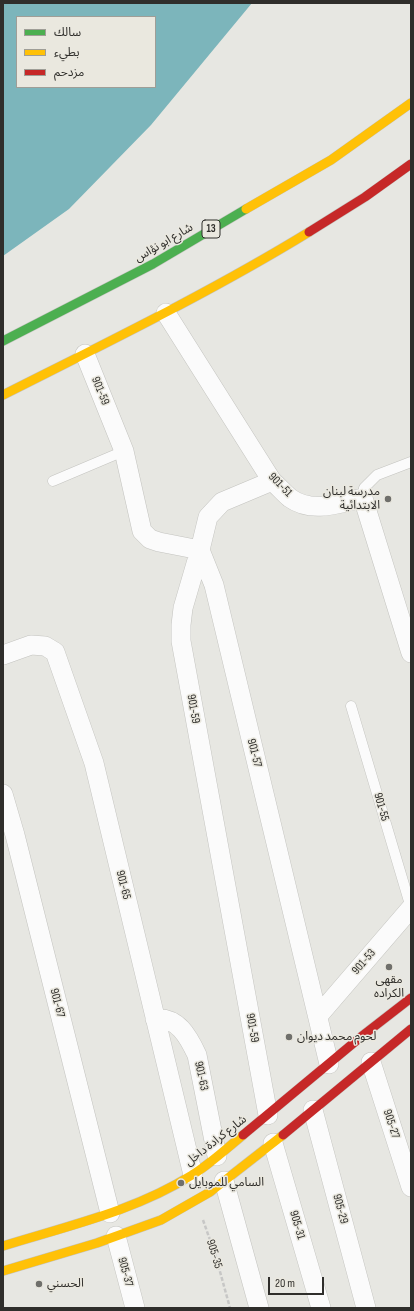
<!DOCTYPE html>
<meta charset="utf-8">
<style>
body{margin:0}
#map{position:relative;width:414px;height:1311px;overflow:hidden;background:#e7e7e2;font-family:"Sofia Sans Condensed","Noto Sans Arabic",sans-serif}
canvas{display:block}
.frame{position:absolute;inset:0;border:4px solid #2f2e2b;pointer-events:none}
.legend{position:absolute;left:16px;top:16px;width:140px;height:72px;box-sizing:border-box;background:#eae8df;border:1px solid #9f9e97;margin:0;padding:5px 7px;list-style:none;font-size:12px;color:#2f2e2b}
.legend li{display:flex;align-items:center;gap:8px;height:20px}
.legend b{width:20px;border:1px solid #9f9e97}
.scale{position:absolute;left:268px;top:1277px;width:56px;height:18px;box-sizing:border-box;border:2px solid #2f2e2b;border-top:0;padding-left:5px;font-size:12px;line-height:14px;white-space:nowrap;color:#2f2e2b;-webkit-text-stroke:3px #eae8df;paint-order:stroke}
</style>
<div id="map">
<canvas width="414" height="1311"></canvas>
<div class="frame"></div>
<ul class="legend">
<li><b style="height:5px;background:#4caf50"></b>سالك</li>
<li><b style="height:5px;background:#ffc107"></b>بطيء</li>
<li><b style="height:5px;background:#c62828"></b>مزدحم</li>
</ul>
<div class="scale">20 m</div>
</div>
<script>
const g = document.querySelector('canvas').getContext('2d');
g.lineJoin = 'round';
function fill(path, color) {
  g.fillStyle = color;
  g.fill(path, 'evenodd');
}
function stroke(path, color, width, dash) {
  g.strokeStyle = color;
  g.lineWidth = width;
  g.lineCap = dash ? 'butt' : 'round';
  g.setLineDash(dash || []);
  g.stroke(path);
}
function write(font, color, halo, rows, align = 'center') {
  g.font = font + ' "Sofia Sans Condensed","Noto Sans Arabic",sans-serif';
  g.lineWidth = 3;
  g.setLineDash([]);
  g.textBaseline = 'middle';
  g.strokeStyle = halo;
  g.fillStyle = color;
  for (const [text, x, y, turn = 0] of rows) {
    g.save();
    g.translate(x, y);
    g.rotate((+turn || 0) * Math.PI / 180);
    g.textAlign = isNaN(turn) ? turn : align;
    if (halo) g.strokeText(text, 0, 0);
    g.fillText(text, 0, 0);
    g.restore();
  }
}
const water = new Path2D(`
 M3,3H252L151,125L69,209L3,256ZM17,17H155V87H17Z`);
const path = new Path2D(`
 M203,1220L216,1257L230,1308`);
const lane = new Path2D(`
 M53,481L124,451
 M363,498L364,488L377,475L411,462
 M351,706L411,908`);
const street = new Path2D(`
 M166,313L272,481C278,486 284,493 290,498C312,514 340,503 363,498L411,653
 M85,354L124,451L142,531L150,539L159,542L200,550L183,608L181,625V641L268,1115
 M272,481L222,502L208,517L200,550L214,585L329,1064
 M3,655L31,645L45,646L55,652L94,763L193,1175
 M3,794L15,835L110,1213
 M318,1016L411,908
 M155,1019C178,1017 188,1036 197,1055L217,1156
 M371,1062L411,1187
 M313,1110L366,1308
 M273,1143L321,1308
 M224,1181L259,1308
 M116,1236L135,1308`);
const fast = new Path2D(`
 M3,341L153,264L246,209`);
const slow = new Path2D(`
 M246,209L331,160L411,103
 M3,395C106,343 211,292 309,232
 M3,1246C67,1226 135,1211 192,1175C209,1165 227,1148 243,1135
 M3,1271L97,1243L161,1220L210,1192L283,1135`);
const jam = new Path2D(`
 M309,232L365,197L411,164
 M243,1135L362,1036L411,998
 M283,1135L411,1029`);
const markers = [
 [388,499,4,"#6f6f6b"],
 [389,967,4,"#6f6f6b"],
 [289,1037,4,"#6f6f6b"],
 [181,1183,4,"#6f6f6b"],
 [39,1284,4,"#6f6f6b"]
];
const shields = [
 [211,229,18]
];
const shieldNames = [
 ["13",211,229]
];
const streetNames = [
 ["شارع ابو نؤاس",164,243,-30],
 ["901-59",100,391,68],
 ["901-51",280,485,46],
 ["901-59",193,709,80],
 ["901-57",254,753,76],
 ["901-55",381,807,74],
 ["901-65",123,885,76],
 ["901-53",364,962,-49],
 ["901-67",57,1003,76],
 ["901-59",252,1028,80],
 ["901-63",201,1076,78],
 ["905-27",391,1124,72],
 ["شارع كرادة داخل",216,1141,-38],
 ["905-29",340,1209,75],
 ["905-31",297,1225,74],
 ["905-35",214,1254,73],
 ["905-37",125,1272,75]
];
const poiNames = [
 ["مدرسة لبنان",380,492,"right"],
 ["الابتدائية",380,506,"right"],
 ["مقهى",389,980,"center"],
 ["الكراده",389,994,"center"],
 ["لحوم محمد ديوان",297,1037],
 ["السامي للموبايل",189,1183],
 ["الحسني",47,1284]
];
fill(water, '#7cb5bb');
stroke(lane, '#c3c3bf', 11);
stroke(street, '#c3c3bf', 20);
stroke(fast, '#c3c3bf', 10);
stroke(slow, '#c3c3bf', 10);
stroke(jam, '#c3c3bf', 10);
stroke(path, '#c7c7c6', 2.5, [4, 2]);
stroke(lane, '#fbfbfb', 10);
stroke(street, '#fbfbfb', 19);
stroke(fast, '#4caf50', 9);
stroke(slow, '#ffc107', 9);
stroke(jam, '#c62828', 9);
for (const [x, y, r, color] of markers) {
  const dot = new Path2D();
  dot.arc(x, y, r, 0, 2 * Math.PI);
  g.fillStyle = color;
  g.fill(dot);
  stroke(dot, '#eae8df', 1.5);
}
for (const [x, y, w] of shields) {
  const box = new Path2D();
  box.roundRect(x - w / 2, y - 9, w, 18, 3);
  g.fillStyle = '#eae8df';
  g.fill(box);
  stroke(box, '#2f2e2b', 1);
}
write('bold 11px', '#2f2e2b', null, shieldNames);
write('12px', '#2f2e2b', '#eae8df', streetNames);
write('12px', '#2f2e2b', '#eae8df', poiNames, 'left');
</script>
